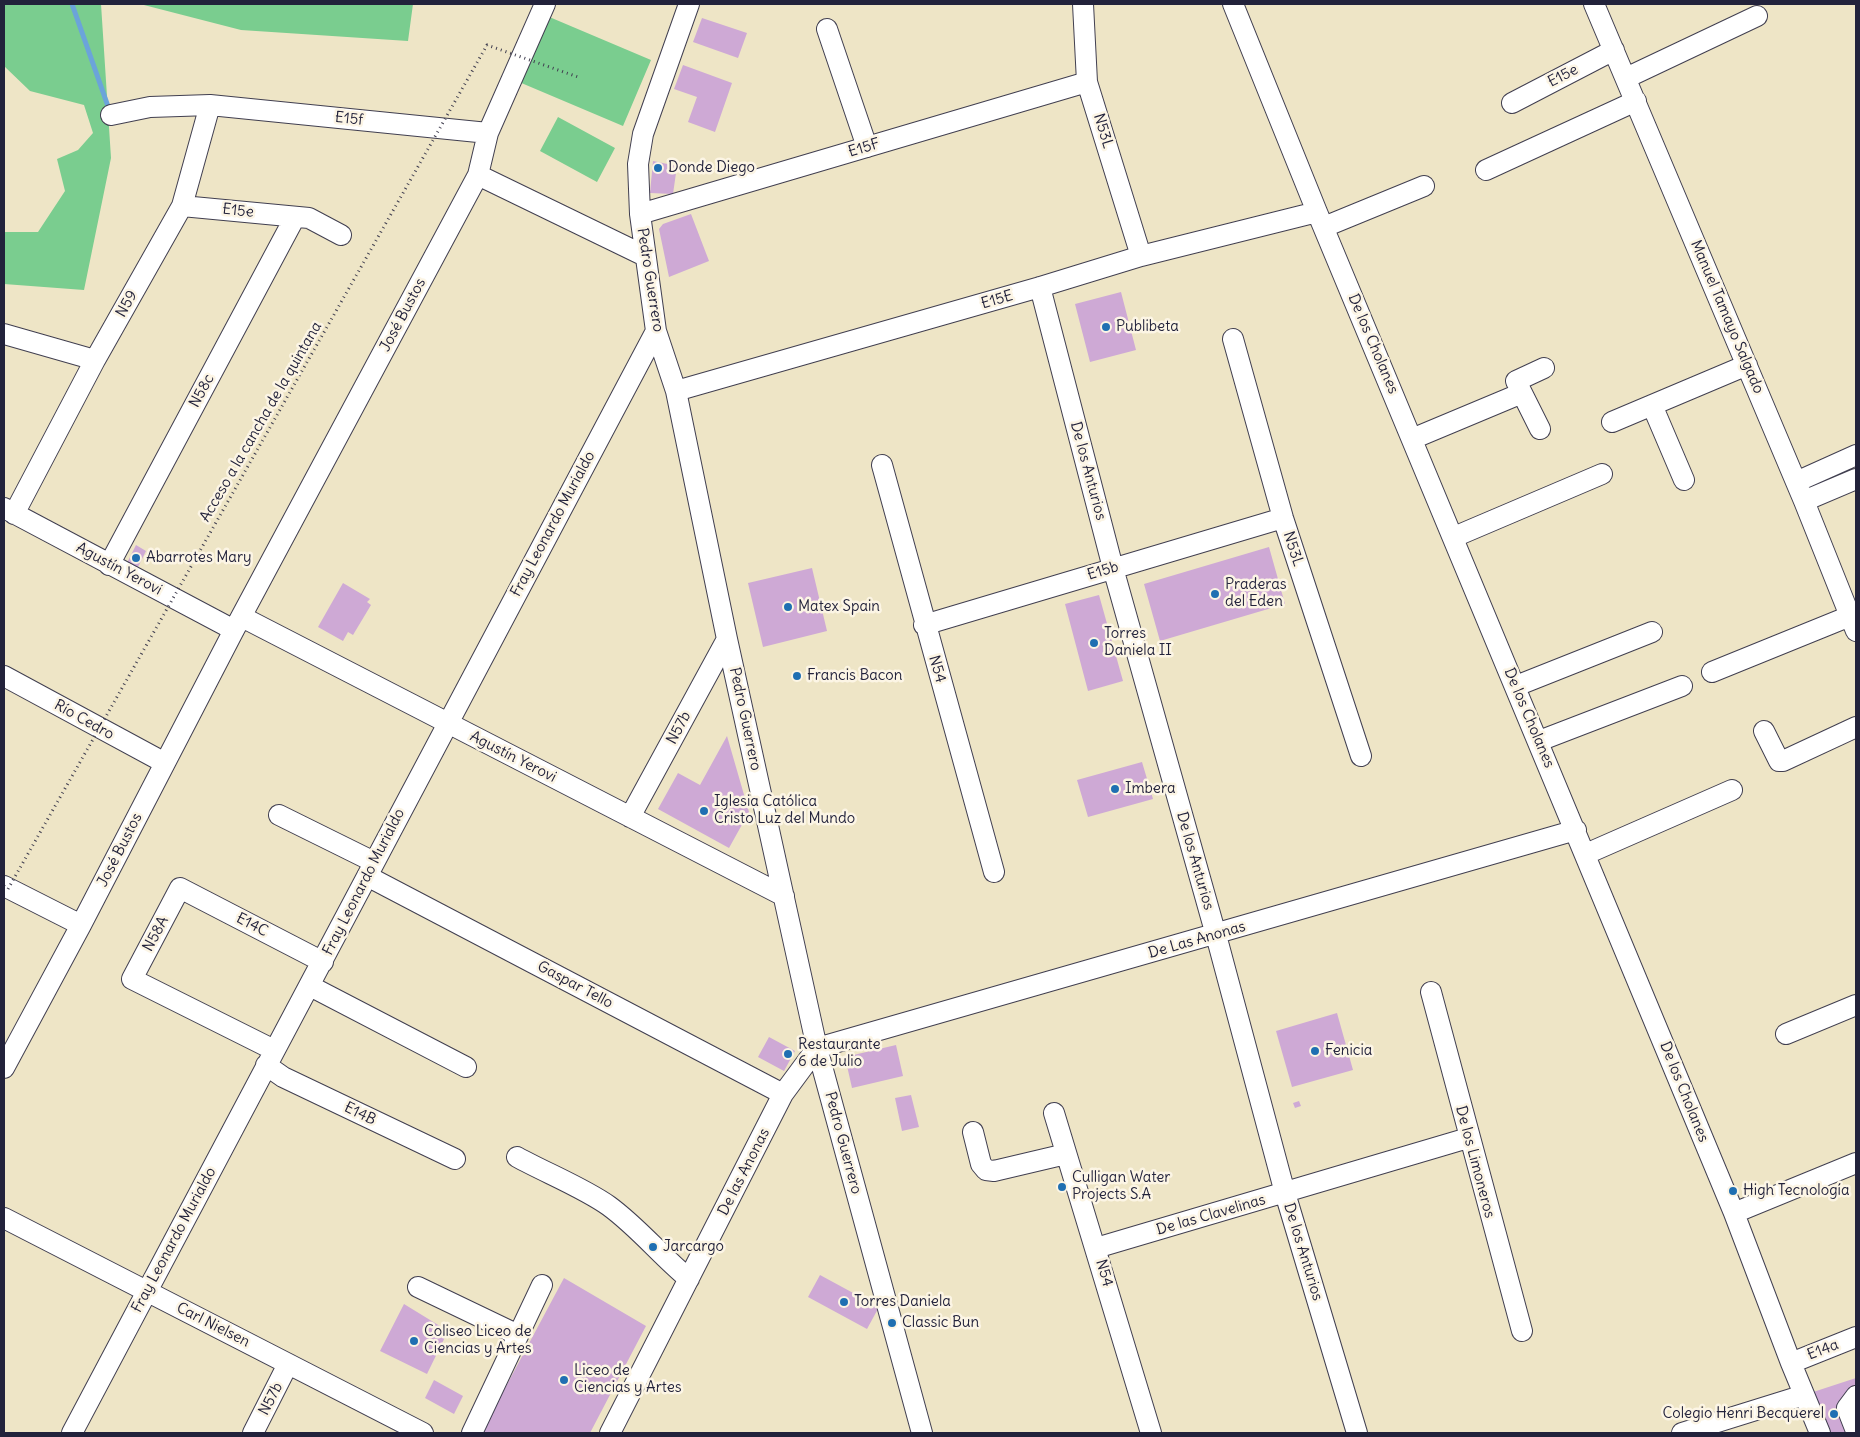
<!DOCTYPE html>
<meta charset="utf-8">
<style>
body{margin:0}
#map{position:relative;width:1860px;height:1437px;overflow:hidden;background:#eee5c6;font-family:Delius,sans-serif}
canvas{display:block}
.frame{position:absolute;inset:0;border:5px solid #22223b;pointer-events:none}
</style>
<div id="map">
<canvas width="1860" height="1437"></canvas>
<div class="frame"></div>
</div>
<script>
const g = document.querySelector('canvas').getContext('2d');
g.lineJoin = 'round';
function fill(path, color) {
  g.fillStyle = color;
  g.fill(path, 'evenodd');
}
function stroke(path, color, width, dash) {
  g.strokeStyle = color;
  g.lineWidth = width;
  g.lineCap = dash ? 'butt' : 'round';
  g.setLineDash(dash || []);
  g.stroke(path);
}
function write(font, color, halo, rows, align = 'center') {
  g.font = font + ' Delius,sans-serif';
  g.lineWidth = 5;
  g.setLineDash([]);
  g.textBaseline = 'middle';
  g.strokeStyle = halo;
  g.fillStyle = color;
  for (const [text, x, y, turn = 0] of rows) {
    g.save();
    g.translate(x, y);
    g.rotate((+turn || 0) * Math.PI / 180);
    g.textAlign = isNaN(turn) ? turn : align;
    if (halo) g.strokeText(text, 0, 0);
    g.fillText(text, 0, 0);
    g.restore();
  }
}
const green = new Path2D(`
 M4,4H101L111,158L84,290L4,284V232H38L65,191L57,159L78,150L93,133L84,105L30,91L4,66Z
 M140,4H413L408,41L241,30Z
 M547,16L651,60L623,126L519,82Z
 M558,117L615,148L597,182L540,151Z`);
const stream = new Path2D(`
 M72,4L110,112`);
const building = new Path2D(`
 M702,18L747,33L738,58L693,42Z
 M683,65L732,83L715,132L688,122L697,97L674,89Z
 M653,161L677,166L673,194L650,193Z
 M691,214L709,261L669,277L659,229L663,224Z
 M1121,292L1136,350L1090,362L1075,304Z
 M136,545L146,551L136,571L126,565Z
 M1269,547L1285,604L1160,641L1144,584Z
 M812,568L827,631L763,647L748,583Z
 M343,583L370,599L367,602L371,605L353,635L348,632L343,641L318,627Z
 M1099,595L1123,681L1088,691L1065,604Z
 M727,736L749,812L729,848L658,809L678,773L700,785Z
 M1142,762L1153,799L1088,817L1077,780Z
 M1337,1013L1353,1070L1292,1087L1276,1031Z
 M769,1037L795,1051L784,1071L758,1057Z
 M896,1045L903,1076L852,1088L845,1057Z
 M911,1095L919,1127L902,1131L895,1098Z
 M1299,1101L1301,1106L1295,1108L1293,1103Z
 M820,1275L879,1307L867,1329L808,1297Z
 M564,1278L646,1326L590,1433H481Z
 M404,1304L448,1331L427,1374L380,1351Z
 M1856,1378V1433H1820L1804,1395Z
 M434,1380L463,1396L454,1414L425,1398Z`);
const minor = new Path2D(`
 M689,4L643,134L638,164L640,214L656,331L676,391L727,639L817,1048L922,1433
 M1083,4L1087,82L1141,256
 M1233,4L1317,212L1734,1213L1791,1363L1820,1433
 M1594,4L1804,501L1856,631
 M827,29L867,147
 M1626,78L1757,16
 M1512,103L1614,50
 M111,115L150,107L210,105L488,133
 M1486,170L1636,101
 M478,175L645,256
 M182,206L309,218L341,235
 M640,214L1087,82
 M1324,227L1424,186
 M1040,287L1113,568L1216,935L1285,1193L1357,1433
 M4,334L95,360
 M1233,339L1283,518L1361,756
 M676,391L1040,287L1141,256L1317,212
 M1652,405L1684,480
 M1612,422L1747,365
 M1540,429L1516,381L1544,368
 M1412,439L1522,393
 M882,465L994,872
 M1796,482L1856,455
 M1804,501L1856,479
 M4,508L234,630
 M14,514L95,360L182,206L210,105
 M1454,537L1602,474
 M109,565L295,217
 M242,617L784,896
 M924,625L1283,518
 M1712,672L1850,616
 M4,676L165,763
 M1516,686L1652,632
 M1764,731L1779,761H1783L1856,727
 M1539,741L1682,686
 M279,815L374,862
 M630,817L727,639
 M1586,854L1732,790
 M367,876L783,1094
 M4,886L81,925
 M310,986L466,1067
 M1431,992L1522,1331
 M1786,1034L1856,1005
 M817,1048L1576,830
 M274,1050L132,979L180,888L323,962
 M266,1065L283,1077L455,1159
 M4,1068L81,925L234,630L478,175L488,133L545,4
 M1054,1113L1151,1433
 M973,1132L981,1164L986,1170L994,1171L1066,1154
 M517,1157C544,1172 584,1188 609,1206C639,1228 661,1256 689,1279
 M1734,1213L1856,1163
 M4,1218L423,1433
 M1096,1248L1468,1138
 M418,1287L518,1335
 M1791,1363L1856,1337
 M1856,1396L1847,1408L1856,1431
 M72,1433L656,331
 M253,1433L288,1364
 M472,1433L542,1285
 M610,1433L783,1094L817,1048
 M1682,1433L1804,1395`);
const pathBridge = new Path2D(`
 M4,886L8,889L487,45L578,77`);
const markers = [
 [658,168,5,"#1f6fb2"],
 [1106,327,5,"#1f6fb2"],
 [136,558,5,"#1f6fb2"],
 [1215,594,5,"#1f6fb2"],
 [788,607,5,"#1f6fb2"],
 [1094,643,5,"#1f6fb2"],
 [797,676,5,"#1f6fb2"],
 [1115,789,5,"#1f6fb2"],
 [704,811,5,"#1f6fb2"],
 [1315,1051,5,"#1f6fb2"],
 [788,1054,5,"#1f6fb2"],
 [1062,1187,5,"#1f6fb2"],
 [1733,1191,5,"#1f6fb2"],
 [653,1247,5,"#1f6fb2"],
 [844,1302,5,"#1f6fb2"],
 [892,1323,5,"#1f6fb2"],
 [414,1341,5,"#1f6fb2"],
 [564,1380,5,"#1f6fb2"],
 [1834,1414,5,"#1f6fb2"]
];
const streetNames = [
 ["E15e",1563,76,-27],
 ["E15f",349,119,6],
 ["N53L",1103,131,73],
 ["E15F",864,148,-17],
 ["E15e",238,211,6],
 ["Pedro Guerrero",650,280,81],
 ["E15E",997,300,-16],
 ["N59",127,304,-61],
 ["José Bustos",403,315,-62],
 ["Manuel Tamayo Salgado",1727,317,67],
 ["De los Cholanes",1373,344,67],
 ["N58c",202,391,-62],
 ["Acceso a la cancha de la quintana",261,422,-60],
 ["De los Anturios",1088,471,75],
 ["Fray Leonardo Murialdo",553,524,-62],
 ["N53L",1293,549,72],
 ["Agustín Yerovi",119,569,28],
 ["E15b",1103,571,-17],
 ["N54",937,669,74],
 ["De los Cholanes",1529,718,67],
 ["Pedro Guerrero",745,719,78],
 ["Río Cedro",84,720,29],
 ["N57b",679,728,-62],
 ["Agustín Yerovi",513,757,27],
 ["José Bustos",120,850,-63],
 ["De los Anturios",1195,861,74],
 ["Fray Leonardo Murialdo",364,882,-63],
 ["E14C",252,925,27],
 ["N58A",156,934,-62],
 ["De Las Anonas",1197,940,-16],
 ["Gaspar Tello",575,985,28],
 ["De los Cholanes",1684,1092,68],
 ["E14B",360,1114,26],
 ["Pedro Guerrero",843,1143,75],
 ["De los Limoneros",1475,1162,75],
 ["De las Anonas",744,1172,-63],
 ["De las Clavelinas",1211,1215,-16],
 ["Fray Leonardo Murialdo",174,1240,-62],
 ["De los Anturios",1303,1252,73],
 ["N54",1104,1273,74],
 ["Carl Nielsen",213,1325,27],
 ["E14a",1823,1350,-21],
 ["N57b",271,1399,-63]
];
const poiNames = [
 ["Donde Diego",668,168],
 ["Publibeta",1116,327],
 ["Abarrotes Mary",146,558],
 ["Praderas",1225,585],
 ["del Eden",1225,602],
 ["Matex Spain",798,607],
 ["Torres",1104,634],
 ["Daniela II",1104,651],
 ["Francis Bacon",807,676],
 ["Imbera",1125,789],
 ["Iglesia Católica",714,802],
 ["Cristo Luz del Mundo",714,819],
 ["Restaurante",798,1045],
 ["6 de Julio",798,1062],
 ["Fenicia",1325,1051],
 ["Culligan Water",1072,1178],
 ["Projects S.A",1072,1195],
 ["High Tecnología",1743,1191],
 ["Jarcargo",663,1247],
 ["Torres Daniela",854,1302],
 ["Classic Bun",902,1323],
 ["Coliseo Liceo de",424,1332],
 ["Ciencias y Artes",424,1349],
 ["Liceo de",574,1371],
 ["Ciencias y Artes",574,1388],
 ["Colegio Henri Becquerel",1824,1414,"right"]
];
fill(green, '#7acd8f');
stroke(stream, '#6ba4da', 5);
fill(building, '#cea9d5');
stroke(minor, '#413f50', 22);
stroke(minor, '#fff', 20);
stroke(pathBridge, '#413f50', 3, [1, 4]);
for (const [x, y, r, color] of markers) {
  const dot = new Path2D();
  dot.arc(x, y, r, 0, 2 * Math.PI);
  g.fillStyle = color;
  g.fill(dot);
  stroke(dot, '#fcf5e5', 2);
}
write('15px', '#22223b', '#fcf5e5', streetNames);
write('15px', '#22223b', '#fcf5e5', poiNames, 'left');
</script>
